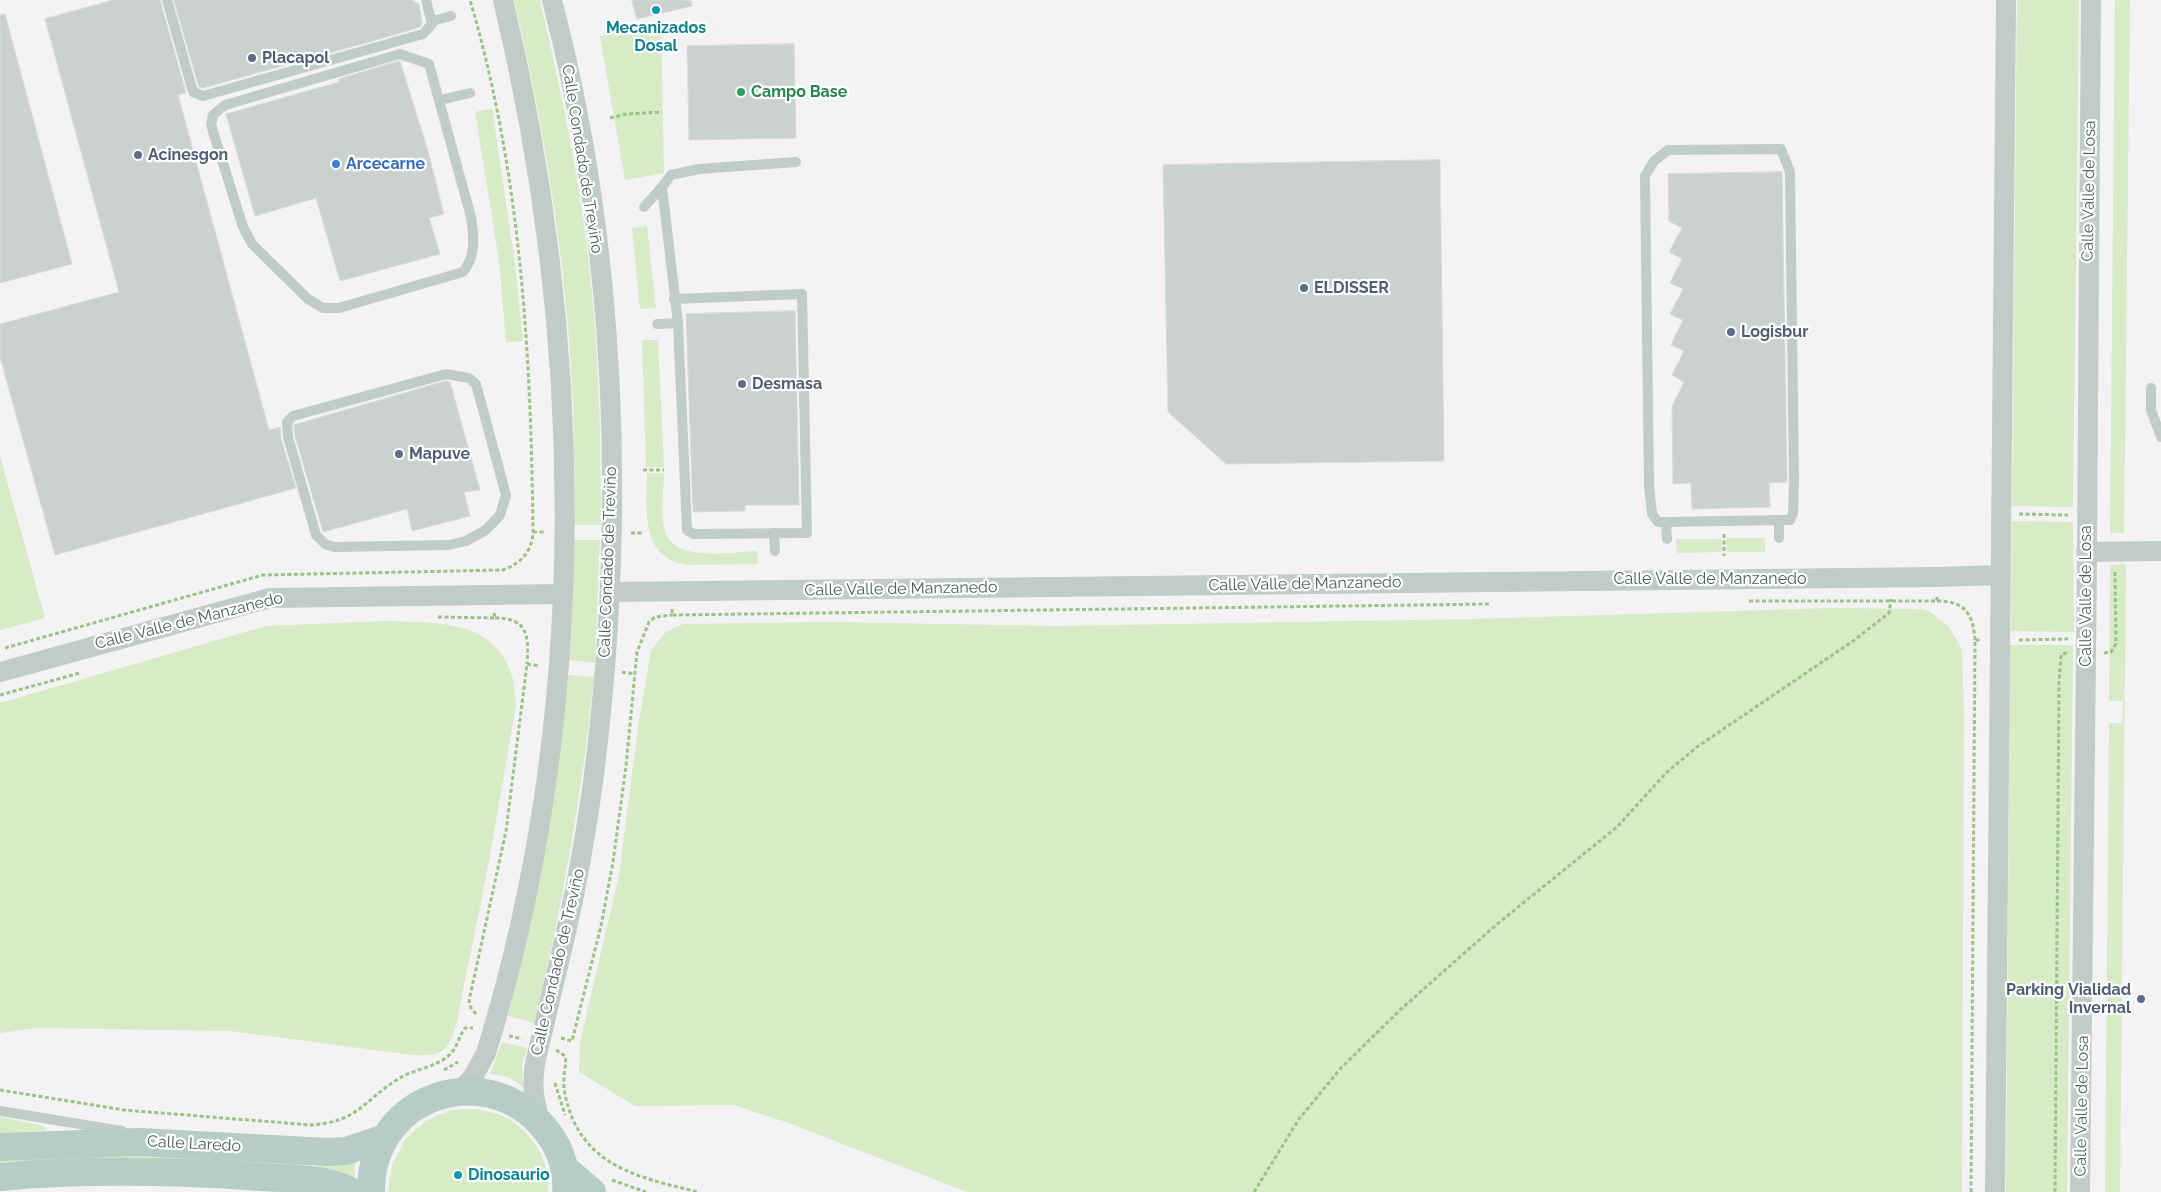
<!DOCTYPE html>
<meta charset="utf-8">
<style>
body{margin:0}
canvas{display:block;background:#f4f2f4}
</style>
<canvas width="2161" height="1192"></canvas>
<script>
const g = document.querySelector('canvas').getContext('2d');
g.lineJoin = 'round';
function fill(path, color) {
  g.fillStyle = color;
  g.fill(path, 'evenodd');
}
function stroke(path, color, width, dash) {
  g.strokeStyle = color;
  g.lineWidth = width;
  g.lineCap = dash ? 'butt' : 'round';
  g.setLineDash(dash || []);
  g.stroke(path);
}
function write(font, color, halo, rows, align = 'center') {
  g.font = font + ' Raleway,sans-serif';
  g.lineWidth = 4.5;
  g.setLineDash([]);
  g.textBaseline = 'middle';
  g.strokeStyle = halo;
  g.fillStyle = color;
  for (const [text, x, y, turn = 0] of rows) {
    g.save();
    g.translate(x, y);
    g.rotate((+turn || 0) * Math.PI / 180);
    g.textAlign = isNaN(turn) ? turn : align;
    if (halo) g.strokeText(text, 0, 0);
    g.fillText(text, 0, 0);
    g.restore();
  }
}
const green = new Path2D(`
 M514,0H540C556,70 572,140 582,212C598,316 601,420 601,525H574C579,348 555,172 514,0Z
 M2017,0H2079L2073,507L2012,506Z
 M2115,0H2130L2124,533H2110Z
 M661,24L664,173L625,180L600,36Z
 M492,108L514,256L523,341L506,342L499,260L475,112Z
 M647,226L656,308L640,309L632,228Z
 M642,340H658L664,467H646Z
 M0,456L45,618L0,630Z
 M647,473H664C664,491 660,514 665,531C674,563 732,552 757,551L758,564L690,565C639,560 647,510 647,473Z
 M2012,521L2073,522L2074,632L2011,631Z
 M1726,538H1765V552H1727Z
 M1676,539H1721L1722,552L1677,553Z
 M574,540H600L595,663L569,660Z
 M2126,564L2120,1192H2105L2109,723H2122L2123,701H2109L2110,565Z
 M1832,608L1923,609L1932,613L1949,627L1962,649L1964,714L1962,1192H967L786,1122L733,1105L635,1106L579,1072L580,1042L619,875L638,727L651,650L666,632L683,624L829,622L1058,626L1472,619Z
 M386,621C434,623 495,618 512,676C515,685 515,697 516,706C500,798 485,889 465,980C461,997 457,1038 445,1049C436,1057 423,1055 412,1055L231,1031L38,1028L0,1033V703L266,626Z
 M2010,645H2073L2067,1192H2006Z
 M568,675L594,677C582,794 562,909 534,1023L508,1016C536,903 556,791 568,675Z
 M502,1042L527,1048L522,1065L523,1087L509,1077L490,1074Z
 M479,1109C487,1112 497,1113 505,1117C531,1130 552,1163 548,1192H388L392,1165L405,1140L425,1121L451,1110Z
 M0,1117L44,1126L46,1130L0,1134Z
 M124,1153L299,1162V1169L0,1165V1157Z
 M357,1160L354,1169L355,1182L315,1172L316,1164Z`);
const building = new Path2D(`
 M113,0H160L186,93L178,95L269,430L280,427L281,439L296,488L55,555L0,357V324L119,292L45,19Z
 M174,0H411L419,4L422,24L420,27L394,35L203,88L199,87Z
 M632,0H691L692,6L637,19Z
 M5,14L72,264L0,283V15Z
 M794,44L796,138L689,140L687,46Z
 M400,61L428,151L444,214L429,218L440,254L340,281L316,198L255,216L226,114L339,82V79Z
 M1440,160L1444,461L1226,464L1168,412L1163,165Z
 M1782,172L1787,482L1769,483L1770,507L1692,509L1691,483L1673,484L1672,407L1684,382L1672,375L1684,351L1671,345L1683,320L1670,314L1683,289L1670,283L1682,259L1669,252L1682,228L1669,221L1668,174Z
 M795,311L799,505H745V511L693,512L686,314Z
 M446,381L450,382L480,490L464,492L470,516L412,531L407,509L323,532L295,436L294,425Z`);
const path = new Path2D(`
 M610,118L627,114L662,112
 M643,470H664
 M2019,514L2068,515
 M533,532H545
 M631,533H643
 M1724,534V556
 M1749,601H1937V597
 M1937,601C1965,601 1973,614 1975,640
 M672,609V615L1491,604
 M438,617L495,618L494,613
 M495,618C528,618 529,636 527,664
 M2019,640L2068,639
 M5,648L263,575L503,570C521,563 532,552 533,532C531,353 521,173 470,0
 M2104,653L2111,652L2116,644L2115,570
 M622,672L635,674
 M0,695L80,673
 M476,1014L471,1008L469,1001L506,831L527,664L539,666
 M509,1036L522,1039
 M561,1038L572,1041L601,926L613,862L626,766L637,652L649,622L655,617L672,615
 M556,1050L565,1056C567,1064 564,1071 564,1079C563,1089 566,1100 569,1109C588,1169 646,1179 698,1192
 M444,1070L458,1062
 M555,1083L565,1115
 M0,1090L124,1110L311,1125C358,1122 363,1101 398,1079C412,1070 435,1067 447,1057C457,1050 458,1037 465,1028H473
 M612,1180L646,1192
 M1254,1192L1299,1119L1341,1068L1400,1010L1496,925L1617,827L1667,772L1697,747L1853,641L1889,613L1891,599
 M1971,1192L1975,640H1980
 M2055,1192L2059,684L2061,655L2068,652`);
const lane = new Path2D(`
 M167,0L193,92L203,96L423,34L432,24L426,0
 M432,21L451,16
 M400,54L429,64L471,217C474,237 476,256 463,272L339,308H323L308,299L252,244L243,227L211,125L213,115L225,105Z
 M440,100L470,93
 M662,187L671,175L699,169L796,162
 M644,207L662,187L678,323L687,530L693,534L807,533L802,294L674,299
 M657,324L678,323
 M446,374L469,378L476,384L506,495L500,515L486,530L466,541L449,545L334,547L325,544L316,535L288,437L287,422L293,416Z
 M2151,388V410L2161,437
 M1666,522H1658L1652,514L1649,485L1645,176L1654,161L1668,150L1781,149L1790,172L1794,480L1793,513L1790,520H1779
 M774,533L775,551
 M1667,539L1666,522L1779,520V538
 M0,1111L122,1131`);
const street = new Path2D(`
 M2086,552L2161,551
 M610,592L1936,577L2001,575
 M0,672L270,598L562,594
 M460,1091L473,1077L486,1053C591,714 585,342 503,0
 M539,1121C538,1112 535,1102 534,1093C531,1070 539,1048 544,1026C551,994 559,963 566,932C578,880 587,827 594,775C626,518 618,251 552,0
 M1995,1192L2006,0
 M2080,1192C2087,795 2087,397 2091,0`);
const primary = new Path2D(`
 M0,1147L139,1142L328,1152L346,1151L385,1138
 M564,1168L592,1192
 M0,1177C88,1169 175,1171 262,1177C292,1179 326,1177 352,1192
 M371,1192C370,1093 492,1055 549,1134C561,1150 568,1173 566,1192`);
const markers = [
 [656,10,5,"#0f9aa8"],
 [252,58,5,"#5c6f8a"],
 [741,92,5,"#2e9e5b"],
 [138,155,5,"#5c6f8a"],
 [336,164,5,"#3f7fe0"],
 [1304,288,5,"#5c6f8a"],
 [1731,332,5,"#5c6f8a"],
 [742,384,5,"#5c6f8a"],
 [399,454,5,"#5c6f8a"],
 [2141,999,5,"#5c6f8a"],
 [458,1175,5,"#0f9aa8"]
];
const cultureNames = [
 ["Mecanizados",656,28],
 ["Dosal",656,46],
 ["Dinosaurio",468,1175,"left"]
];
const serviceNames = [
 ["Placapol",262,58],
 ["Acinesgon",148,155],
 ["ELDISSER",1314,288],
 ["Logisbur",1741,332],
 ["Desmasa",752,384],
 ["Mapuve",409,454],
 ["Parking Vialidad",2131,990,"right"],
 ["Invernal",2131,1008,"right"]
];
const leisureNames = [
 ["Campo Base",751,92]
];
const streetNames = [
 ["Calle Condado de Treviño",582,159,81],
 ["Calle Valle de Losa",2089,191,-89],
 ["Calle Condado de Treviño",608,562,-88],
 ["Calle Valle de Manzanedo",1710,579],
 ["Calle Valle de Manzanedo",1305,584,-1],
 ["Calle Valle de Manzanedo",901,589,-1],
 ["Calle Valle de Losa",2086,596,-90],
 ["Calle Valle de Manzanedo",189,621,-14],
 ["Calle Condado de Treviño",558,962,-77],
 ["Calle Valle de Losa",2082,1106,-89],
 ["Calle Laredo",194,1144,3]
];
const shopNames = [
 ["Arcecarne",346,164]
];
fill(green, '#d7ebc7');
fill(building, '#cad1cf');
stroke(building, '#d7dcdc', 1);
stroke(path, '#98c583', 3, [4, 2.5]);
stroke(lane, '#c0cdc7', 10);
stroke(street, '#c0cdc7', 20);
stroke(primary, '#b5cdc5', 28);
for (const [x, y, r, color] of markers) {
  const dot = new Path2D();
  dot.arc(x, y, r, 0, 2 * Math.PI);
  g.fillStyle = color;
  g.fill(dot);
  stroke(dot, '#fff', 2);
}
write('bold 16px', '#0d838f', '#fff', cultureNames);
write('bold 16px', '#4e5e75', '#fff', serviceNames, 'left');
write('bold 16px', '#27864d', '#fff', leisureNames, 'left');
write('16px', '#4c5d57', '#fff', streetNames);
write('bold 16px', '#366cbe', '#fff', shopNames, 'left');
</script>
